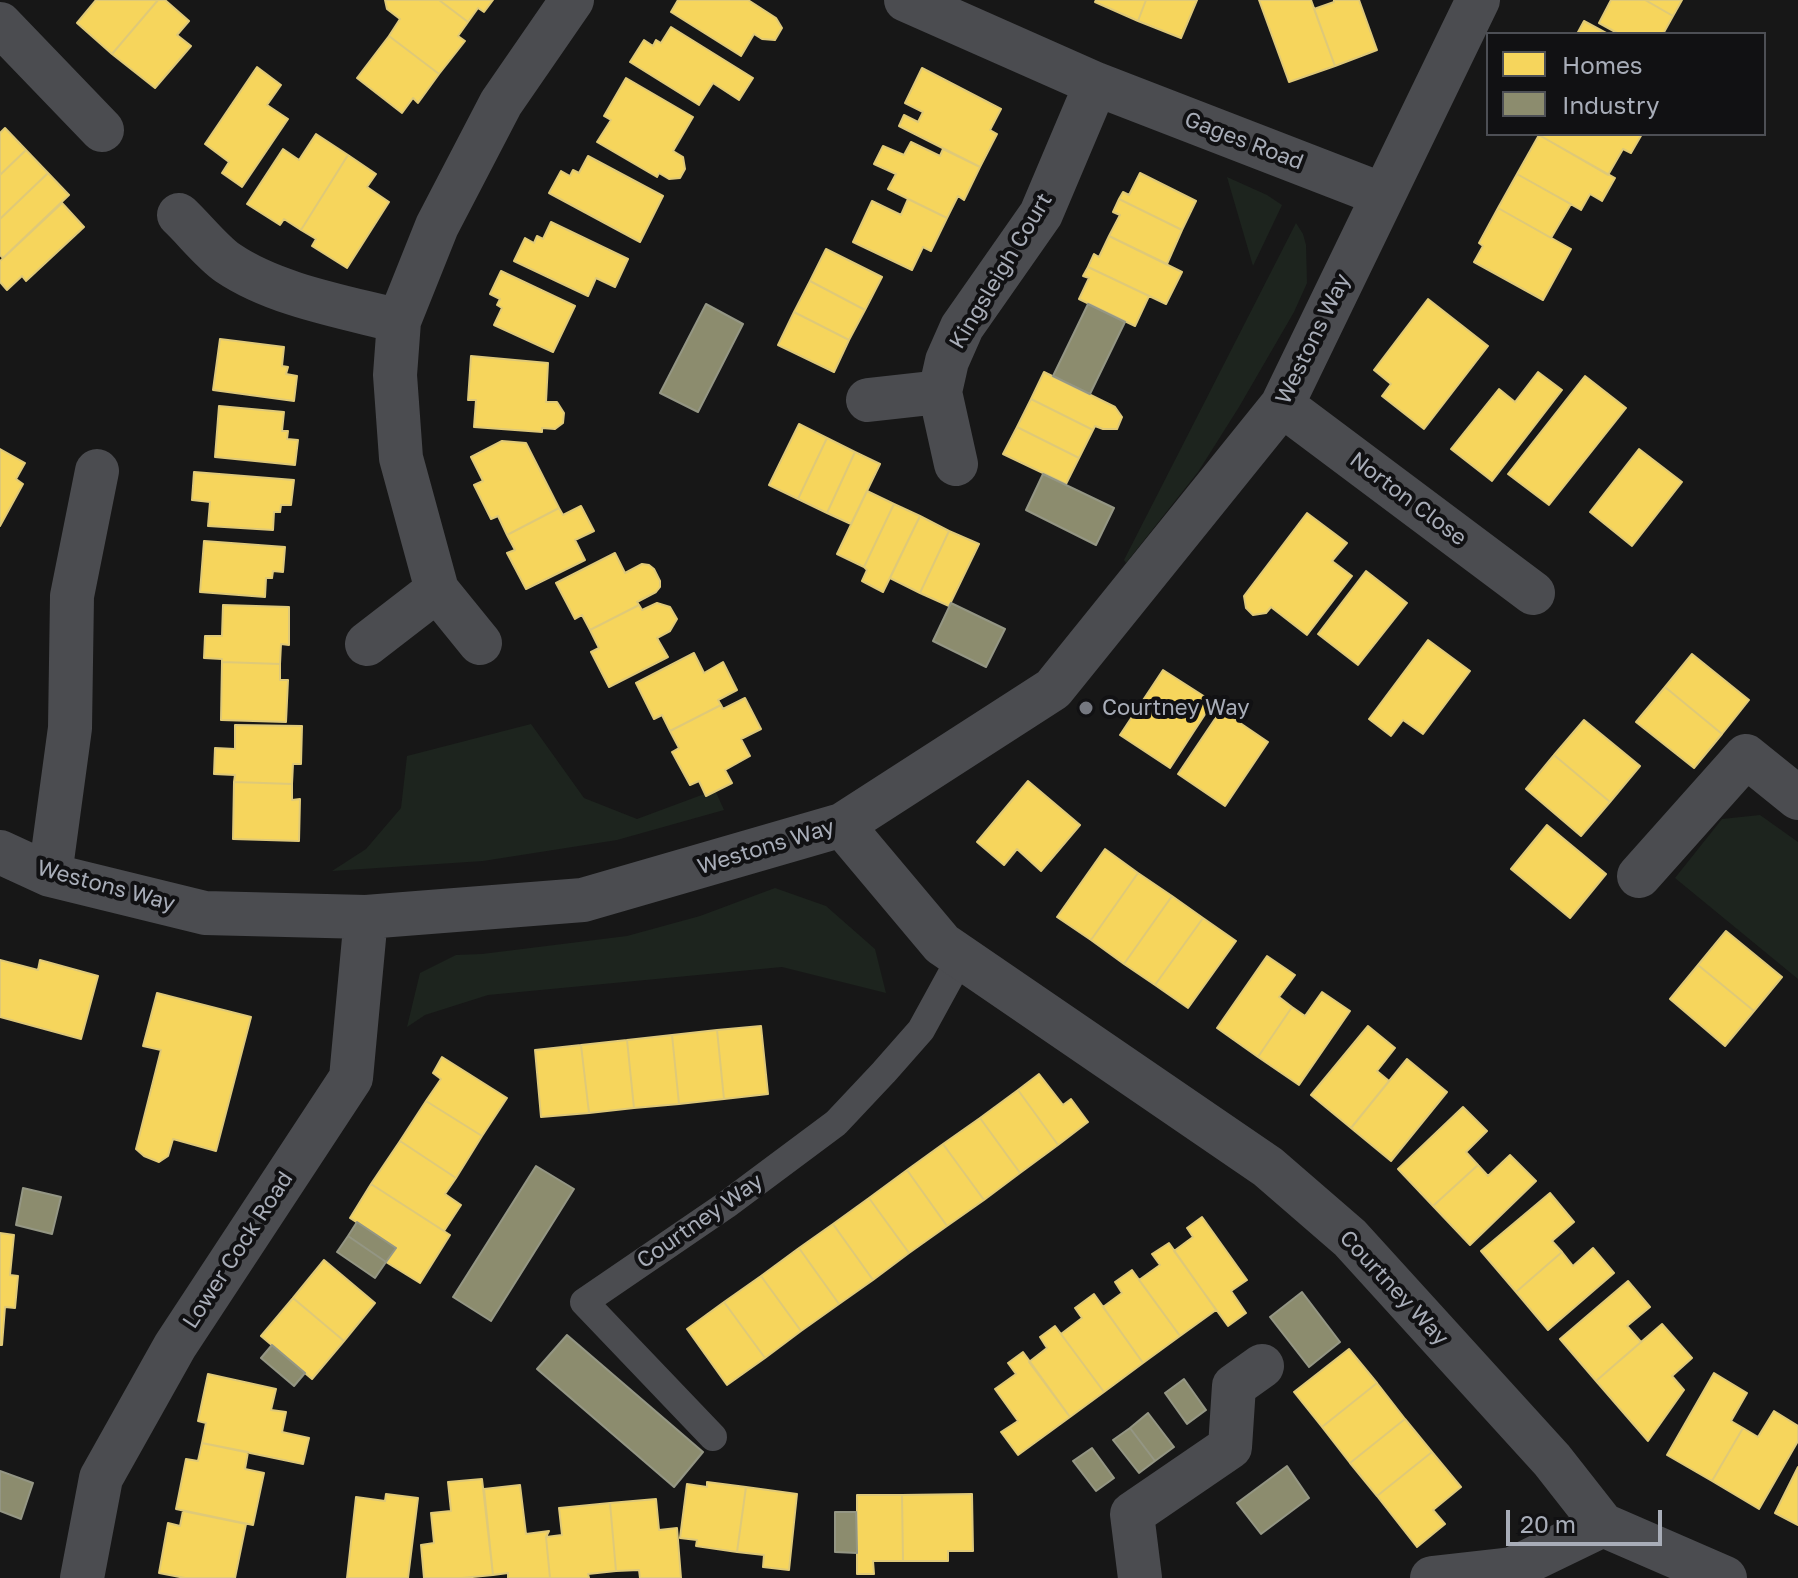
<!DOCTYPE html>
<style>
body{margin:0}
#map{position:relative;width:1798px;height:1578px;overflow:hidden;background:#171717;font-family:"Golos Text",sans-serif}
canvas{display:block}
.legend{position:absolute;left:1486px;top:32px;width:280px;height:104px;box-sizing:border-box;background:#111113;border:2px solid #4d4f55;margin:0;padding:10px 14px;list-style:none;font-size:24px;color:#a8adb8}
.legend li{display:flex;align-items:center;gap:16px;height:40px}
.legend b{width:40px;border:2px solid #4d4f55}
.scale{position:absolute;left:1506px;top:1510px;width:156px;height:36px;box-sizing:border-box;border:4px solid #a8adb8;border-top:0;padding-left:10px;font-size:24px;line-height:28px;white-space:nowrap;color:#a8adb8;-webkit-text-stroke:6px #111113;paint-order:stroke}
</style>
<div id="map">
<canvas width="1798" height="1578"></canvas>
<ul class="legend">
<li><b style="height:22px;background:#f6d55c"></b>Homes</li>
<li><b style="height:22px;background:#8c8c6e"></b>Industry</li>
</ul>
<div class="scale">20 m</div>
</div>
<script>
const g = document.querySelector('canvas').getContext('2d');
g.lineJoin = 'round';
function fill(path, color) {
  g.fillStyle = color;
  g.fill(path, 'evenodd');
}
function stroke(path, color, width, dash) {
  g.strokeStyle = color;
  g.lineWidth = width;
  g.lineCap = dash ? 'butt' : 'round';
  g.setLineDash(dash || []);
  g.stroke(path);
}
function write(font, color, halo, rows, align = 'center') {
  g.font = font + ' "Golos Text",sans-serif';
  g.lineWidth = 8;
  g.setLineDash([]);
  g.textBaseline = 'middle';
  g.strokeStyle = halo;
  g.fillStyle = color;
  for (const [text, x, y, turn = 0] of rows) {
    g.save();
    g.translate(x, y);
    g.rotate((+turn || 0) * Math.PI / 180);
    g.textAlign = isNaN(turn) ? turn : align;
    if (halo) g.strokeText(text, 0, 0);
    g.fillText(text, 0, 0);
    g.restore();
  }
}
const green = new Path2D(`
 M1227,177L1267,195L1282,205L1253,266Z
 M1296,223L1303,234L1306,245L1307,283L1294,312L1239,407L1198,472L1126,563L1124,560Z
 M531,724L584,798L637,819L715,790L724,810L617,840L483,861L332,871L366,849L401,808L407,756Z
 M1760,815L1798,842V979L1675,878L1722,819Z
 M775,888L826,906L875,949L886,993L782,967L488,995L425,1015L407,1027L420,973L456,955L482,954L627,936L700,916Z`);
const homes = new Path2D(`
 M96,0H158L112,54L77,23Z
 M158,0H165L189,21L177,35L191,46L155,88L112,54Z
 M385,0H439L468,22L458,36L465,41L439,74L389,36L400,19L387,9Z
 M439,0H493L484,12L478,8L468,22Z
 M678,0H748L776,18L782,28L775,40L762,39L754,34L741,56L671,12Z
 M1096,0H1146L1138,21L1095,2Z
 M1146,0H1197L1181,38L1138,21Z
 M1259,0H1311L1335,66L1289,82Z
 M1334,0H1359L1377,50L1335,66L1314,9L1334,2Z
 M1611,0H1645L1673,16L1663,34H1619L1599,23Z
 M1645,0H1682L1673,16Z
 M1584,21L1608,34H1577Z
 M671,27L753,78L739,100L713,83L699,105L630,62L644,40L653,46L656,40L661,43Z
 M389,36L439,74L418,103L413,98L402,113L357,78Z
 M257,67L281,85L267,105L288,119L242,187L222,173L229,162L205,144Z
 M922,68L1001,109L990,130L997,134L980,167L899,126L904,115L918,122L923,112L905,103Z
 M626,78L693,117L673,151L683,157L685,169L680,178L669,179L659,173L657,177L597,142L611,120L604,116Z
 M5,128L26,150L0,175V133Z
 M316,134L348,155L301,230L284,219L280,225L247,204L283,149L299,160Z
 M1540,134H1642L1631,153L1623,149L1608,175L1539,135Z
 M1539,135L1615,178L1602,201L1590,194L1581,210L1517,174Z
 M911,142L940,156L943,149L980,167L964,200L958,196L947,218L888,189L896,174L874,164L883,146L904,155Z
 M26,150L48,173L0,219V175Z
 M348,155L376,174L367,187L389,202L347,268L312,246L316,239L301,230Z
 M588,156L663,196L640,242L549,193L561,171L570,176L573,170L579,173Z
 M48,173L69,195L3,258L0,255V219Z
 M1140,173L1196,201L1182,230L1119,199L1123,192L1129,195Z
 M1517,174L1571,204L1551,238L1498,208Z
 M908,199L947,218L931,251L923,247L912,270L853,242L872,201L901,215Z
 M1119,199L1182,230L1167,264L1109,236L1120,215L1113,212Z
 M62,203L84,227L26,281L22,276L7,290L0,282V261Z
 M1498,208L1571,249L1543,300L1474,262L1483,246L1479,243Z
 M551,222L628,259L615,287L596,278L588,296L514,261L525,238L534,243L537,236L543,239Z
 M1109,236L1182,272L1166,304L1088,267L1094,254L1099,257Z
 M826,249L882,277L865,310L810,281Z
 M1088,267L1149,296L1135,326L1079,299L1089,278L1083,276Z
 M501,271L575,306L553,352L494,325L502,308L497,305L500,299L490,294Z
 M810,281L865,310L849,340L794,312Z
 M1428,299L1488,346L1424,429L1382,396L1391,384L1374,370Z
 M794,312L849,340L834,372L778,345Z
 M220,339L284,347L282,366L288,367L286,374L297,376L294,401L213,390Z
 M471,356L548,363L546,402H557L564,413L563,423L555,429L542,428V432L474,427L476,400H468Z
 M1044,372L1115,407L1122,417L1117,429H1103L1095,426L1093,430L1031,399Z
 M1538,372L1562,390L1492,481L1451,449L1499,389L1515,402Z
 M1585,376L1626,408L1549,505L1508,474Z
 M1031,399L1093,430L1079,458L1017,427Z
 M219,406L284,412L282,431H288L287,439L298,440L295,465L215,457Z
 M799,424L827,438L798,499L769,485Z
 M1017,427L1079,458L1066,484L1003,454Z
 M827,438L855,452L827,513L798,499Z
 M502,441L526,443L559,508L507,535L498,516L491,519L474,485L483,481L471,457Z
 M0,449L25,463L16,479L23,484L0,526Z
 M1639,449L1682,482L1632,546L1590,512Z
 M855,452L880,464L851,524L827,513Z
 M194,472L294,480L291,505H281L280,512H274L273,530L208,526L210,502L192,500Z
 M867,491L894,504L864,567L837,554Z
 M894,504L920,516L883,592L862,581L867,570L864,567Z
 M581,506L594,531L575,540L585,560L526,589L507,553L515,550L507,535L559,508L563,515Z
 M1307,513L1347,543L1332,561L1352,576L1307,635L1271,607L1266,613L1253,615L1246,608L1244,596Z
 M920,516L949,531L920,593L890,578Z
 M949,531L979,544L949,606L920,593Z
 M204,541L285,547L283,572L273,571L272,578H266L265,597L200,592Z
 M615,553L625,573L642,564L649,565L654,569L660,581V587L656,592L637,602L639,605L590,630L582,615L575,619L556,583Z
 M1366,571L1407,603L1358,665L1318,634Z
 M657,603L670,607L677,619L670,631L657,638L668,657L609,687L591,652L599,648L590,630L639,605L642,610Z
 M223,605L289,607V645L281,644L280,664L222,662V659L204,658L205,636H222Z
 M1428,640L1470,671L1423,734L1403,720L1391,736L1369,719Z
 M694,653L704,673L723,662L737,690L718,700L721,705L670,731L662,715L654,719L636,683Z
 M1692,654L1749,700L1722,734L1665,687Z
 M222,662L280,664V680H288L286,722L221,720Z
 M1163,670L1213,702L1170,768L1120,735Z
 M1665,687L1722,734L1694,768L1636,722Z
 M745,698L761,729L741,739L750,756L725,770L732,783L706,796L699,781L690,785L672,752L679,748L670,731L721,705L723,709Z
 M1221,710L1268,742L1225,806L1178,774Z
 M1584,720L1640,766L1610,802L1554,755Z
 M235,725L302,726L301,764H293L292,784L234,782L235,775L214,774L215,748L235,749Z
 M1554,755L1610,802L1581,836L1526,789Z
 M1028,781L1080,825L1041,871L1017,849L1004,865L977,842Z
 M234,782L292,784V800L300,799L299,841L233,839Z
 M1547,825L1606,874L1570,918L1511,869Z
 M1105,849L1138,873L1091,940L1057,917Z
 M1138,873L1172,896L1124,964L1091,940Z
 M1172,896L1203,918L1155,985L1124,964Z
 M1203,918L1236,941L1188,1008L1155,985Z
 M1726,931L1782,977L1754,1011L1698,965Z
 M1267,956L1295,975L1279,997L1292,1007L1258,1057L1217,1028Z
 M0,960L38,970L40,960L98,976L81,1039L0,1017Z
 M1698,965L1754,1011L1725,1046L1670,999Z
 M1322,992L1350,1011L1299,1085L1258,1057L1292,1007L1305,1016Z
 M157,993L251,1017L216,1151L173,1139L168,1156L159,1162L144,1156L136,1149L161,1050L143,1046Z
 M761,1026L768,1094L724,1099L717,1030Z
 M1368,1026L1395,1048L1377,1071L1389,1081L1351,1128L1311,1095Z
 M717,1030L724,1099L679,1104L672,1035Z
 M672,1035L679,1104L634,1108L627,1040Z
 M627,1040L634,1108L589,1113L581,1045Z
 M581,1045L589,1113L541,1117L535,1050Z
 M442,1057L507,1098L482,1136L426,1101L441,1079L433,1073Z
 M1407,1059L1447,1092L1391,1161L1351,1128Z
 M1039,1074L1063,1105L1071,1099L1088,1122L1058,1145L1018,1090Z
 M1018,1090L1058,1145L1020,1173L980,1118Z
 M426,1101L482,1136L456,1178L400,1141Z
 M1463,1107L1487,1131L1466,1152L1478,1165L1433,1206L1398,1169Z
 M980,1118L1020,1173L984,1200L943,1144Z
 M400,1141L456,1178L445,1194L461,1205L444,1231L371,1184Z
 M943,1144L984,1200L947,1226L907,1170Z
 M1510,1155L1536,1181L1470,1245L1433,1206L1478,1165L1488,1176Z
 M907,1170L947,1226L909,1253L869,1198Z
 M371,1184L450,1235L420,1283L386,1262L396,1248L350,1218Z
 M1550,1193L1574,1222L1552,1241L1562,1252L1516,1292L1481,1251Z
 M869,1198L909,1253L873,1280L833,1224Z
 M1202,1217L1247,1280L1231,1291L1246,1313L1228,1326L1174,1251L1193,1237L1187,1228Z
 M833,1224L873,1280L839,1304L799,1248Z
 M0,1233L14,1235L10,1275L18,1276L15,1308L5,1307L2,1345H0Z
 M1169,1243L1216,1310L1180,1336L1139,1280L1160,1265L1152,1254Z
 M799,1248L839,1304L801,1331L761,1276Z
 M1593,1248L1614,1273L1548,1330L1516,1292L1562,1252L1573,1266Z
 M324,1260L375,1303L344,1341L293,1298Z
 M1132,1270L1180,1336L1143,1363L1103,1307L1122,1293L1115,1282Z
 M761,1276L801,1331L765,1358L724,1302Z
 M1628,1281L1650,1307L1627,1326L1641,1342L1596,1381L1560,1339Z
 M1094,1294L1143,1363L1104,1392L1061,1334L1082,1318L1075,1308Z
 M293,1298L344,1341L312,1379L261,1336Z
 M724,1302L765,1358L727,1385L687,1329Z
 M1662,1324L1692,1358L1672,1376L1684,1390L1648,1441L1596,1381Z
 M1055,1326L1104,1392L1070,1417L1029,1362L1047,1348L1040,1337Z
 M1349,1349L1377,1383L1322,1427L1294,1392Z
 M1023,1352L1070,1417L1018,1455L1001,1432L1018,1421L995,1389L1016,1374L1008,1363Z
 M1714,1373L1747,1393L1731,1421L1743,1428L1712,1481L1667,1455Z
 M208,1374L276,1389L271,1410L286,1412L282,1432L309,1438L303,1464L202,1443L206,1423L198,1421Z
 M1377,1383L1405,1419L1350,1463L1322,1427Z
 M1774,1411L1798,1426V1441L1759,1509L1712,1481L1743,1428L1758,1437Z
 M1405,1419L1432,1452L1377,1496L1350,1463Z
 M202,1443L248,1452L245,1469L264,1473L253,1525L176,1509L186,1459L198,1461Z
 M1432,1452L1461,1487L1433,1510L1445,1524L1417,1547L1377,1496Z
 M1798,1467V1525L1775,1513Z
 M482,1479L493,1575L462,1578H424L421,1545L434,1543L431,1513L451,1511L448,1482Z
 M707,1482L746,1487L737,1552L696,1546L697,1540L680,1538L687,1484L707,1487Z
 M520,1485L526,1534L549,1531L546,1537L550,1578H508V1573L493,1575L484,1489Z
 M746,1487L797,1494L789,1570L763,1567L764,1555L737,1552Z
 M386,1494L418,1498L408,1578H347L356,1497L385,1501Z
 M972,1494L973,1551H948V1561H903L902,1495Z
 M857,1495H902L903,1561H873L874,1574H857Z
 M656,1499L659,1530L677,1528L681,1578H640L639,1570L616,1571L610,1503Z
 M610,1503L616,1571L588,1574L589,1578H550L546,1537L562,1535L559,1508Z
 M183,1511L246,1524L235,1578H185L159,1573L168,1523L180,1526Z`);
const industry = new Path2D(`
 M706,304L743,324L698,412L660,393Z
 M1088,304L1125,322L1090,394L1053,376Z
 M1043,474L1114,508L1096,545L1026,510Z
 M951,603L1005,629L986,667L933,641Z
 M536,1166L574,1189L491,1321L453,1297Z
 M23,1188L61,1197L52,1234L16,1225Z
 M357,1222L396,1248L386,1262L348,1236Z
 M348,1236L386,1262L375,1278L337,1252Z
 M1302,1292L1340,1342L1309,1367L1270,1317Z
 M567,1335L703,1452L674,1487L537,1369Z
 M272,1345L305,1373L294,1386L261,1358Z
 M1184,1379L1206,1410L1187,1424L1165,1393Z
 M1148,1413L1174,1447L1155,1461L1130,1428Z
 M1130,1428L1155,1461L1139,1473L1113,1440Z
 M1092,1448L1114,1478L1096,1491L1073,1461Z
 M1287,1466L1309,1498L1261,1534L1237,1503Z
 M0,1471L33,1483L21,1519L0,1511Z
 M835,1512H856L857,1553L835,1552Z`);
const service = new Path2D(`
 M713,1437L584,1302L726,1205L836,1123L884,1072L921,1030L961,957`);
const minor = new Path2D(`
 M906,0L1096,84L1383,195
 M0,24L102,130
 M179,215C194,229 212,252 228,263C275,295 345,307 399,321
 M868,400L940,392
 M1282,405L1533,593
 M956,464L940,392L947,361L962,327L1041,214L1096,84
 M437,590L480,643
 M367,644L437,590L401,458L395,375L399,321L437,226L501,103L572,0
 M842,825L942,944L1268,1167L1350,1238L1552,1460L1603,1525L1725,1578
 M0,852L50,875L205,913L366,917L583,900L842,825L1053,689L1282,405L1478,0
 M50,875L70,728L72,596L97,471
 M1639,876L1746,756L1798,798
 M82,1578L101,1478L175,1346L351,1078L366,917
 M1140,1578L1132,1514L1230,1447L1234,1386L1262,1366
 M1432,1578L1512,1569L1603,1525`);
const markers = [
 [1086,708,8,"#757880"]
];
const streetNames = [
 ["Gages Road",1244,141,21],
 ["Kingsleigh Court",1001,271,-59],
 ["Westons Way",1313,339,-64],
 ["Norton Close",1408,499,37],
 ["Westons Way",766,847,-17],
 ["Westons Way",106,886,15],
 ["Courtney Way",700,1221,-35],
 ["Lower Cock Road",238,1250,-57],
 ["Courtney Way",1394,1288,47]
];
const poiNames = [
 ["Courtney Way",1102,708]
];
fill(green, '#1d241e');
fill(homes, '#f6d55c');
stroke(homes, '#dfc978', 2);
fill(industry, '#8c8c6e');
stroke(industry, '#949684', 2);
stroke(service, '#4b4c50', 28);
stroke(minor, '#4b4c50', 44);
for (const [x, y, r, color] of markers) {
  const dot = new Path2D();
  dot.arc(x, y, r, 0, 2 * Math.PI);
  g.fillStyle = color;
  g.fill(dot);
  stroke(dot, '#111113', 3);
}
write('22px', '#a8adb8', '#111113', streetNames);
write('22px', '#a8adb8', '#111113', poiNames, 'left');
</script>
